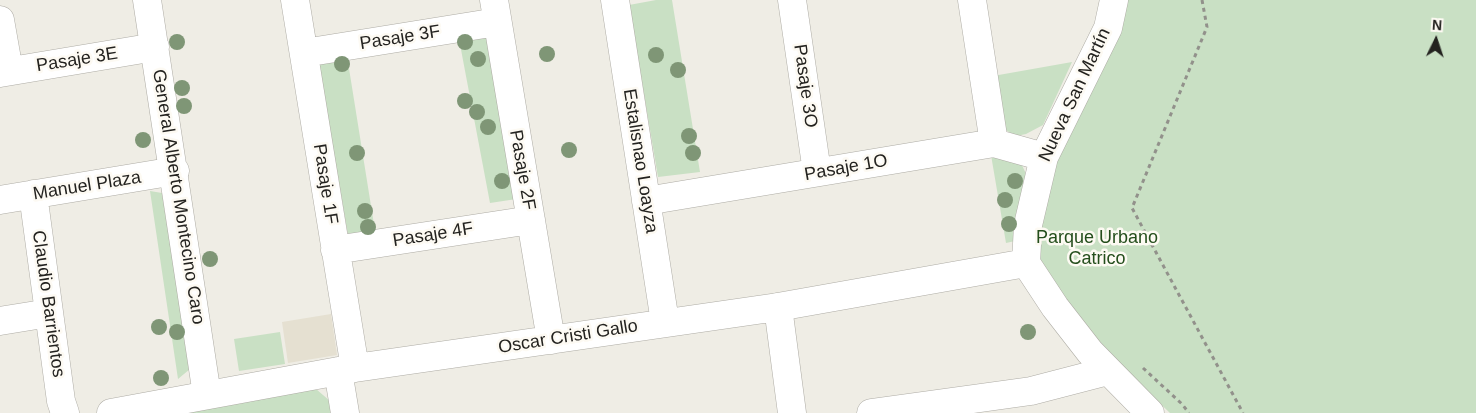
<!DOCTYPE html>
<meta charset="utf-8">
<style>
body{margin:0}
#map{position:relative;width:1476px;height:413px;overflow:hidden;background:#efede5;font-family:Arial,sans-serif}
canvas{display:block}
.north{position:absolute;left:1411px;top:15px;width:50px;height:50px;-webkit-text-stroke:4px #fdfaf3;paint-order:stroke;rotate:4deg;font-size:14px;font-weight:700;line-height:20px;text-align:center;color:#23221f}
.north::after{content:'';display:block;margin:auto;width:18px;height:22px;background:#23221f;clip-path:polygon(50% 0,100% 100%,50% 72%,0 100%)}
</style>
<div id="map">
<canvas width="1476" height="413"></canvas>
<div class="north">N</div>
</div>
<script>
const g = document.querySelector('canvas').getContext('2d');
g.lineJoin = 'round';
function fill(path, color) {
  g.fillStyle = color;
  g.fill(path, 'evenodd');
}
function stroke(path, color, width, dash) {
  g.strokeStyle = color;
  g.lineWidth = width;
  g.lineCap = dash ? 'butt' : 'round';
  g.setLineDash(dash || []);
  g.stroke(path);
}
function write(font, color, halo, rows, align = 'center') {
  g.font = font + ' Arial,sans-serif';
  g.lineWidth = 5;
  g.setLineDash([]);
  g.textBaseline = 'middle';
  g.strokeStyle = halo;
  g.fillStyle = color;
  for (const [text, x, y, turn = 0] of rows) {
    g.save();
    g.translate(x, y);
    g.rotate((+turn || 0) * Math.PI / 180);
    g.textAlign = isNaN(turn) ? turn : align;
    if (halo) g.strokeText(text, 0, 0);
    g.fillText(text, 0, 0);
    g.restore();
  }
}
const built = new Path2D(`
 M331,314L337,355L288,363L282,322Z`);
const green = new Path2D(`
 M656,0H672L700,172L658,177L629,5Z
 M1122,0H1476V413H1170L1102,348L1047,280L1038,256L1043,212L1058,156Z
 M493,33L523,198L490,203L459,39Z
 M347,56L376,237L349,241L318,61Z
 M1072,62L1043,125L1026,134L1016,136L1002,128L993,76Z
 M991,155L1021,163L1027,176L1015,241L1006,243Z
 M150,191L162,193L190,369L178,379Z
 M280,332L285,364L239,371L234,339Z
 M316,389L330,401L332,413H175Z`);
const path = new Path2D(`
 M1202,0L1207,27L1132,208L1243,413
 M1143,368L1182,404L1189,413`);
const minor = new Path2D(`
 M147,0L207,395
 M295,0L355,368
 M494,0L551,340
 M615,0L665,322
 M792,0L817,172
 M972,0L994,143
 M1114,0L1108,28L1044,157L1028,225L1026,263L1055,307L1090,352L1150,413
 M0,20L9,71
 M304,53L497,22
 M0,73L155,47
 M33,194L61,401L65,413
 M0,200L175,171
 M646,201L994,143L1044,157
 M335,250L531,220
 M778,307L792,413
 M0,321L49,313
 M338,371L345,413
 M111,413L355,368L778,307L1026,263
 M871,413L1031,391L1108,371`);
const trees = [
 [177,42],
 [465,42],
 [547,54],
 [656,55],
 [478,59],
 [342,64],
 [678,70],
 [182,88],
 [465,101],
 [184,106],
 [477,112],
 [488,127],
 [689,136],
 [143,140],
 [569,150],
 [357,153],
 [693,153],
 [502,181],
 [1015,181],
 [1005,200],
 [365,211],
 [1009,224],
 [368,227],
 [210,259],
 [159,327],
 [177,332],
 [1028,332],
 [161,378]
];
const streetNames = [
 ["Pasaje 3F",400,38,-9],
 ["Pasaje 3E",77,60,-9],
 ["Pasaje 3O",805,86,82],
 ["Nueva San Martín",1075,95,-65],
 ["Estalisnao Loayza",640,161,81],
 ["Pasaje 1O",846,168,-10],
 ["Pasaje 2F",522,170,80],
 ["Pasaje 1F",325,184,81],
 ["Manuel Plaza",87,186,-9],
 ["General Alberto Montecino Caro",178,197,81],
 ["Pasaje 4F",433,235,-9],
 ["Claudio Barrientos",48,304,82],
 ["Oscar Cristi Gallo",568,337,-9]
];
const parkNames = [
 ["Parque Urbano",1097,238],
 ["Catrico",1097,259]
];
fill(built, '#e5e0d1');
fill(green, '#c9e0c4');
stroke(minor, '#aeaca5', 29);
stroke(path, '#92918b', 3, [4, 4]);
stroke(minor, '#fff', 28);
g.fillStyle = '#7f9676';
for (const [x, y] of trees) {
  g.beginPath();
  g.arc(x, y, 8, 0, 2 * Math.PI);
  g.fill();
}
write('18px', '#23221f', '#fdfaf3', streetNames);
write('18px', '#244e1c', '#fdfaf3', parkNames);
</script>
